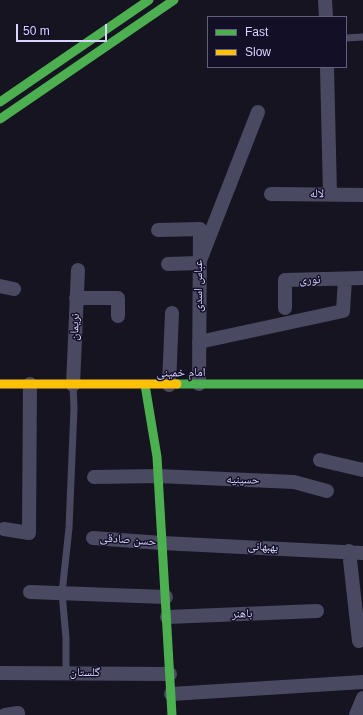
<!DOCTYPE html>
<meta charset="utf-8">
<style>
body{margin:0}
#map{position:relative;width:363px;height:715px;overflow:hidden;background:#161421;font-family:Arial,sans-serif}
canvas{display:block}
.legend{position:absolute;left:207px;top:16px;width:140px;height:52px;box-sizing:border-box;background:#130f26;border:1px solid #625e7d;margin:0;padding:5px 7px;list-style:none;font-size:12px;color:#d9d4ff}
.legend li{display:flex;align-items:center;gap:8px;height:20px}
.legend b{width:20px;border:1px solid #625e7d}
.scale{position:absolute;left:16px;top:24px;width:91px;height:18px;box-sizing:border-box;border:2px solid #d9d4ff;border-top:0;padding-left:5px;font-size:12px;line-height:14px;white-space:nowrap;color:#d9d4ff;-webkit-text-stroke:3px #130f26;paint-order:stroke}
</style>
<div id="map">
<canvas width="363" height="715"></canvas>
<ul class="legend">
<li><b style="height:5px;background:#4caf50"></b>Fast</li>
<li><b style="height:5px;background:#ffc107"></b>Slow</li>
</ul>
<div class="scale">50 m</div>
</div>
<script>
const g = document.querySelector('canvas').getContext('2d');
g.lineJoin = 'round';
function stroke(path, color, width, dash) {
  g.strokeStyle = color;
  g.lineWidth = width;
  g.lineCap = dash ? 'butt' : 'round';
  g.setLineDash(dash || []);
  g.stroke(path);
}
function write(font, color, halo, rows, align = 'center') {
  g.font = font + ' Arial,"Noto Naskh Arabic",sans-serif';
  g.lineWidth = 3;
  g.setLineDash([]);
  g.textBaseline = 'middle';
  g.strokeStyle = halo;
  g.fillStyle = color;
  for (const [text, x, y, turn = 0] of rows) {
    g.save();
    g.translate(x, y);
    g.rotate((+turn || 0) * Math.PI / 180);
    g.textAlign = isNaN(turn) ? turn : align;
    if (halo) g.strokeText(text, 0, 0);
    g.fillText(text, 0, 0);
    g.restore();
  }
}
const lane = new Path2D(`
 M346,38L363,37
 M66,673V638L62,593L69,528L74,408L73,386`);
const street = new Path2D(`
 M325,0L326,17
 M327,67L330,194
 M271,194L363,195
 M158,230L200,229L199,384
 M168,264L199,263L258,112
 M0,286L14,289
 M76,298H118V316
 M285,308V280L363,278
 M199,342L343,311L345,279
 M73,385L78,270
 M169,385L172,313
 M320,460L363,470
 M94,477L158,476L294,482L327,491
 M4,529L29,533L30,384
 M93,538L162,543L363,553
 M349,551L359,641
 M30,592L166,597
 M167,617L317,611
 M0,673L170,674
 M171,694L363,682
 M5,715L18,713
 M356,715L363,698`);
const fast = new Path2D(`
 M0,102L149,0
 M0,119L174,0
 M177,384H363
 M145,385L157,457L172,715`);
const slow = new Path2D(`
 M0,384H177`);
const streetNames = [
 ["لاله",317,194,1],
 ["نوری",310,280,-1],
 ["عباس اسدی",199,286,-90],
 ["نریمان",75,327,-88],
 ["امام خمینی",181,373,-1],
 ["حسینیه",243,480,2],
 ["حسن صادقی",128,540,4],
 ["بهبهانی",263,547,3],
 ["باهنر",242,614,-2],
 ["گلستان",85,673]
];
stroke(lane, '#4a4962', 7);
stroke(street, '#4a4962', 14);
stroke(fast, '#4caf50', 9);
stroke(slow, '#ffc107', 9);
write('12px', '#d9d4ff', '#130f26', streetNames);
</script>
